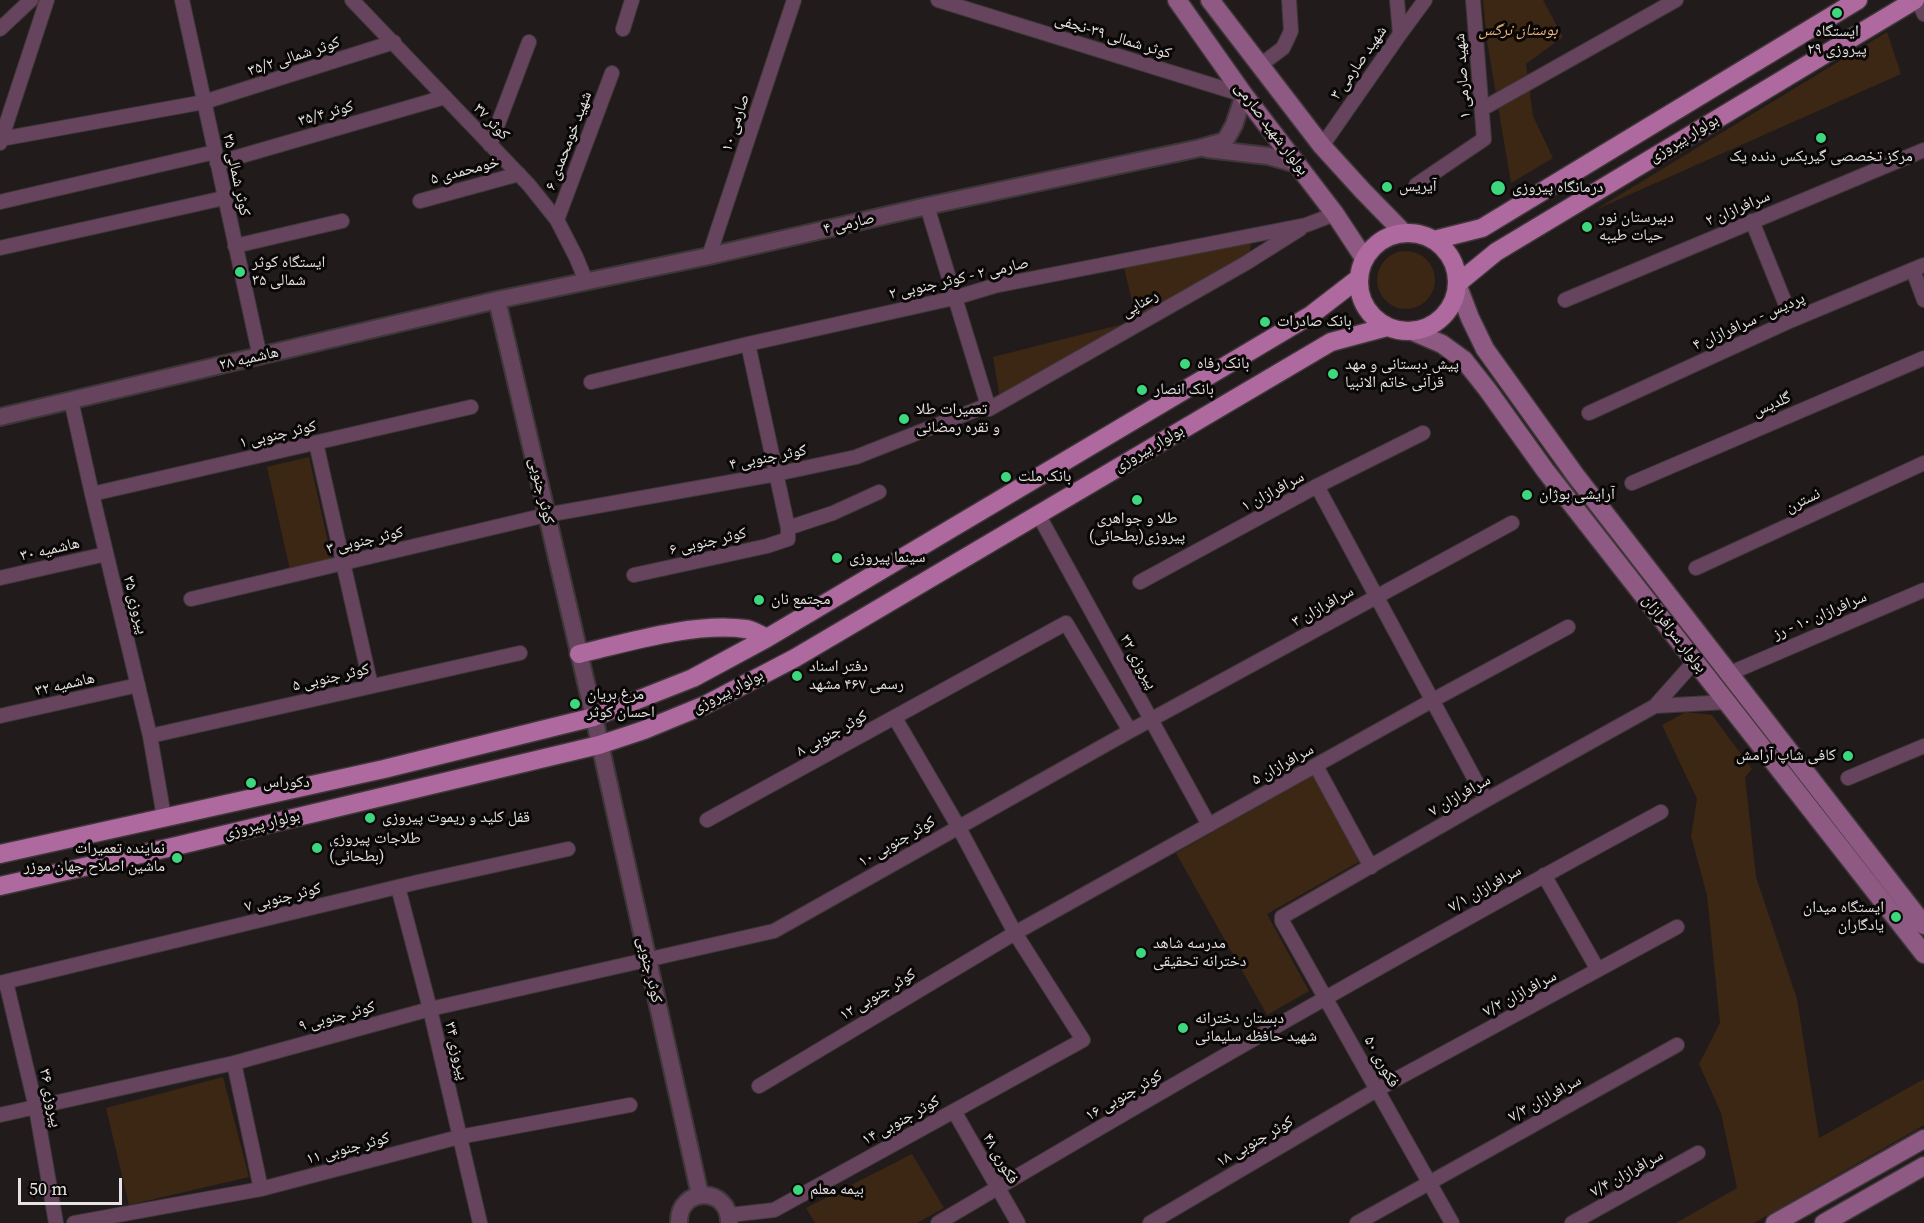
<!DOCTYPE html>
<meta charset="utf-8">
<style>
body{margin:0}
#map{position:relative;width:1924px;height:1223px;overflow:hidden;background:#221b1c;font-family:"Source Serif 4",serif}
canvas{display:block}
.scale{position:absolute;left:18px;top:1178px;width:104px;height:27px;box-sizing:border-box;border:3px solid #e7e2e3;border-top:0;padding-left:8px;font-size:18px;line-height:21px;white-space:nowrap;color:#e7e2e3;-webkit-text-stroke:4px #0a0707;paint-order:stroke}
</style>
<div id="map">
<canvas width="1924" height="1223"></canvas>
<div class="scale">50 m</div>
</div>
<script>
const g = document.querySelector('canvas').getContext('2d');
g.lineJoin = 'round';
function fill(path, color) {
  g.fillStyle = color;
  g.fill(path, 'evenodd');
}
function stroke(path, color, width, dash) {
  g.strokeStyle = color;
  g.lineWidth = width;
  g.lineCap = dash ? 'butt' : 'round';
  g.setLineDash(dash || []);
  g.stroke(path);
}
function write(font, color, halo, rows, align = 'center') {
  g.font = font + ' "Source Serif 4","Noto Naskh Arabic",serif';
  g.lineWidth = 6;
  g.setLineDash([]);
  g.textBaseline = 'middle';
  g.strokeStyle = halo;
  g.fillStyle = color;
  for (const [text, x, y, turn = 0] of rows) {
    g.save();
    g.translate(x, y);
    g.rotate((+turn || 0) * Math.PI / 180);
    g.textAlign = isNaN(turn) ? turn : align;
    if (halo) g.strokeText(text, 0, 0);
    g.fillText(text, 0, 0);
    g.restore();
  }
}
const green = new Path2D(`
 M1483,0H1543L1563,37L1526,64L1533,116L1553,158L1511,183L1487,41Z
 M1887,32L1901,74L1595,210Z
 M1252,240L1249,255L1136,319L1124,267Z
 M1377 280a29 29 0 1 1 58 0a29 29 0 1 1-58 0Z
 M1131,322L1000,399L993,357Z
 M309,457L332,560L290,570L267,467Z
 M1686,712L1712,715L1752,769L1745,777L1756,877L1797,999L1819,1138L1814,1141L1924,1079V1125L1754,1223H1676L1737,1188L1721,1113L1699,1064L1720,1023L1707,895L1691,836L1697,799L1662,725Z
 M1321,771L1369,856L1267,914L1309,991L1267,1015L1176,853Z
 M223,1077L249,1177L129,1205L106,1108Z
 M912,1154L944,1208L917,1223H815L806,1208Z`);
const minor = new Path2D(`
 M182,0L260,357
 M352,0L529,185L557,220L576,257L586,281
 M938,0L1244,95
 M1397,0L1400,34
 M1918,0L1924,14
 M0,29L31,0
 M623,29L632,0
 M1259,66L1283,48L1291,31L1289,0
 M1482,109L1676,0
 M1,139L204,102L394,42
 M0,143L47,0
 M490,145L529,42
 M1322,146L1400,34L1425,0
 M217,163L445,97
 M1416,185L1484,139L1473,0
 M420,201L519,174
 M0,202L215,152
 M927,206L989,409L1246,263L1300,229
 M557,220L612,73
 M1752,221L1792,320
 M235,246L342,221
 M0,248L224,198
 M709,256L794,0
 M1913,270L1924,300
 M1565,300L1924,150
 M591,382L748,344L954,298L994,286L1306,225L1335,214
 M71,400L92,494L150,736L164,817
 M1589,413L1792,320L1924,265
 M316,443L371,686
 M1632,483L1924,358
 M1317,486L1486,800
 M92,494L471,407
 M1038,514L1209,825
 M788,528L833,513L879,492
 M1696,568L1924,463
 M634,575L767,546L788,539V528L748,344
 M0,578L106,554
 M1140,582L1317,486L1423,433
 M191,599L546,515L776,474L856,457L988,405
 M1728,674L1924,590
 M1655,706L1728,702
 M0,716L138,685
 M150,736L520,653
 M1316,766L1371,867
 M1848,778L1924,746
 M707,820L1066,623L1130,731
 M1544,875L1598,970
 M398,887L430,1009L480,1223
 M6,982L36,1108L56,1223
 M0,983L418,882L568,849
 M234,1063L261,1189
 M759,1086L1015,933L1433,700L1568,627
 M954,1111L1018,1223
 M0,1115L234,1063L430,1009L774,931L1130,731L1512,523
 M729,1215L774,1210L1083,1040L1015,933L958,826L895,718
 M74,1223L261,1189L459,1137L630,1105
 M938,1223C1176,1082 1417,944 1661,812
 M1150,1223L1378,1089L1677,927
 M1357,1223L1677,1045
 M1452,1223L1282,921V917L1486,800L1655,706L1695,661
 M1572,1223L1698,1153`);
const tertiary = new Path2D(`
 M1207,149L1268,156L1296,164
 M497,300L594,717L700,1195
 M0,417L497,300L709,256L927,206L1200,148L1225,141L1234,125L1244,95
 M679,1223C678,1186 730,1186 729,1223`);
const secondary = new Path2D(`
 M1177,0L1244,95L1335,214L1364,258
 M1210,0L1322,146L1363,191L1404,233
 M1457,284L1470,318L1485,349L1576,476L1924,925
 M1412,331L1442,344L1464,360L1487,389L1545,470L1924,954
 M1775,1223L1924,1139
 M1824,1223L1924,1166`);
const primary = new Path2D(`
 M1359 282a49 49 0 1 1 98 0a49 49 0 1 1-98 0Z
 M1434,240L1482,228L1858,0
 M1457,284L1496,252L1915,0
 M579,654C629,642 694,622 746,629C753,630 760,635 767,638
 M0,854L384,769L594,717L693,678L767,638L1311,315L1359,278
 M0,886L172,847L599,745L644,730L705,705L795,658L1331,342L1387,327`);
const markers = [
 [1837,13,6,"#3dd77e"],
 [1821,138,6,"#3dd77e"],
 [1387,187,6,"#3dd77e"],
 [1498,188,8,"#3dd77e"],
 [1587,227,6,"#3dd77e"],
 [240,272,6,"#3dd77e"],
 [1265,322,6,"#3dd77e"],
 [1185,364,6,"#3dd77e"],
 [1333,374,6,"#3dd77e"],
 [1142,390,6,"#3dd77e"],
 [904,419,6,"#3dd77e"],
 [1006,477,6,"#3dd77e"],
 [1527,495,6,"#3dd77e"],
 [1137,500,6,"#3dd77e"],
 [837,558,6,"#3dd77e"],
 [759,600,6,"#3dd77e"],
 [797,676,6,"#3dd77e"],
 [575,704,6,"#3dd77e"],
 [1848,756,6,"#3dd77e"],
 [251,783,6,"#3dd77e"],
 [370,818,6,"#3dd77e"],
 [317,848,6,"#3dd77e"],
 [177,858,6,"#3dd77e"],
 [1896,917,6,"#3dd77e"],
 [1141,953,6,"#3dd77e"],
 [1183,1028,6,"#3dd77e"],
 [798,1190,6,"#3dd77e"]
];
const parkNames = [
 ["بوستان نرگس",1518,31]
];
const poiNames = [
 ["ایستگاه",1837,32,"center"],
 ["پیروزی ۲۹",1837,50,"center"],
 ["مرکز تخصصی گیربکس دنده یک",1821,157,"center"],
 ["آیریس",1399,187],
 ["درمانگاه پیروزی",1512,188],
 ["دبیرستان نور",1599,218],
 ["حیات طیبه",1599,236],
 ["ایستگاه کوثر",252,263],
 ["شمالی ۳۵",252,281],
 ["بانک صادرات",1277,322],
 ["بانک رفاه",1197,364],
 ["پیش دبستانی و مهد",1345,365],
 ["قرآنی خاتم الانبیا",1345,383],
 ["بانک انصار",1154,390],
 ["تعمیرات طلا",916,410],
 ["و نقره رمضانی",916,428],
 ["بانک ملت",1018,477],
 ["آرایشی بوژان",1539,495],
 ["طلا و جواهری",1137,519,"center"],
 ["پیروزی(بطحائی)",1137,537,"center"],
 ["سینما پیروزی",849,558],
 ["مجتمع نان",771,600],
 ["دفتر اسناد",809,667],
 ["رسمی ۴۶۷ مشهد",809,685],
 ["مرغ بریان",587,695],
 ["احسان کوثر",587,713],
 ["کافی شاپ آرامش",1836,756,"right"],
 ["دکوراس",263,783],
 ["قفل کلید و ریموت پیروزی",382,818],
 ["طلاجات پیروزی",329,839],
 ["(بطحائی)",329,857],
 ["نماینده تعمیرات",165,849,"right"],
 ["ماشین اصلاح جهان موزر",165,867,"right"],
 ["ایستگاه میدان",1884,908,"right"],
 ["یادگاران",1884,926,"right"],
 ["مدرسه شاهد",1153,944],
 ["دخترانه تحقیقی",1153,962],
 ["دبستان دخترانه",1195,1019],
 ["شهید حافظه سلیمانی",1195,1037],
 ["بیمه معلم",810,1190]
];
const streetNames = [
 ["کوثر شمالی ۳۹-نجفی",1113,37,17],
 ["کوثر شمالی ۳۵/۲",294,57,-18],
 ["شهید صارمی ۳",1359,63,-55],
 ["شهید صارمی ۱",1463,76,-94],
 ["کوثر ۳۵/۴",326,114,-16],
 ["کوثر ۳۷",491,122,46],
 ["صارمی ۱۰",736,123,-72],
 ["بولوار شهید صارمی",1271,129,53],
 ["بولوار پیروزی",1684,139,-31],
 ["شهید خومحمدی ۶",569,141,-69],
 ["خومحمدی ۵",465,171,-15],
 ["کوثر شمالی ۳۵",236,175,78],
 ["سرافرازان ۲",1738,209,-23],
 ["صارمی ۴",849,224,-13],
 ["صارمی ۲ - کوثر جنوبی ۲",959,279,-13],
 ["رعناپی",1140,304,-30],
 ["پردیس - سرافرازان ۴",1749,322,-24],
 ["هاشمیه ۲۸",249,359,-13],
 ["گلدیس",1772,405,-23],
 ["کوثر جنوبی ۱",278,435,-13],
 ["بولوار پیروزی",1149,449,-30],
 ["کوثر جنوبی ۴",768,458,-11],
 ["کوثر جنوبی",541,491,77],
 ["سرافرازان ۱",1273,492,-28],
 ["نسترن",1803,501,-25],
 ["کوثر جنوبی ۳",365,541,-13],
 ["کوثر جنوبی ۶",708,542,-13],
 ["هاشمیه ۳۰",50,550,-13],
 ["پیروزی ۳۵",135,605,76],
 ["سرافرازان ۳",1323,607,-29],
 ["سرافرازان ۱۰ - رز",1820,616,-23],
 ["بولوار سرافرازان",1674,634,52],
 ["پیروزی ۳۲",1138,662,61],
 ["کوثر جنوبی ۵",331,678,-13],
 ["هاشمیه ۳۲",65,685,-13],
 ["بولوار پیروزی",728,692,-27],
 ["کوثر جنوبی ۸",832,734,-29],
 ["سرافرازان ۵",1283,765,-29],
 ["سرافرازان ۷",1460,796,-30],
 ["بولوار پیروزی",262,825,-14],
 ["کوثر جنوبی ۱۰",897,842,-30],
 ["سرافرازان ۷/۱",1485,889,-29],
 ["کوثر جنوبی ۷",283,898,-14],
 ["کوثر جنوبی",649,970,77],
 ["سرافرازان ۷/۲",1520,994,-28],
 ["کوثر جنوبی ۱۲",878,995,-31],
 ["کوثر جنوبی ۹",337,1017,-15],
 ["پیروزی ۳۴",456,1051,77],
 ["فکوری ۵۰",1381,1062,61],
 ["کوثر جنوبی ۱۶",1124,1096,-30],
 ["پیروزی ۳۶",50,1098,78],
 ["سرافرازان ۷/۳",1545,1099,-29],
 ["کوثر جنوبی ۱۴",901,1121,-29],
 ["کوثر جنوبی ۱۸",1255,1142,-30],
 ["کوثر جنوبی ۱۱",348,1149,-15],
 ["فکوری ۴۸",1000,1159,60],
 ["سرافرازان ۷/۴",1627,1174,-29]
];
fill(green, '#3b2713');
stroke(minor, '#3e3738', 16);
stroke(tertiary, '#3e3738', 20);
stroke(secondary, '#3e3738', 21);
stroke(primary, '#3e3738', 21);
stroke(minor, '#66445d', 14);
stroke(tertiary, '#66445d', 16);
stroke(secondary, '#8e5982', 18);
stroke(primary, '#ae699e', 18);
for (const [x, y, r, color] of markers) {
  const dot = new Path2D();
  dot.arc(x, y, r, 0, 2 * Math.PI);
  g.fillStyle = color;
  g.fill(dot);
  stroke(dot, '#0a0707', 2);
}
write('italic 16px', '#f2b77d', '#0a0707', parkNames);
write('16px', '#e7e2e3', '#0a0707', poiNames, 'left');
write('16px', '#e7e2e3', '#0a0707', streetNames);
</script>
